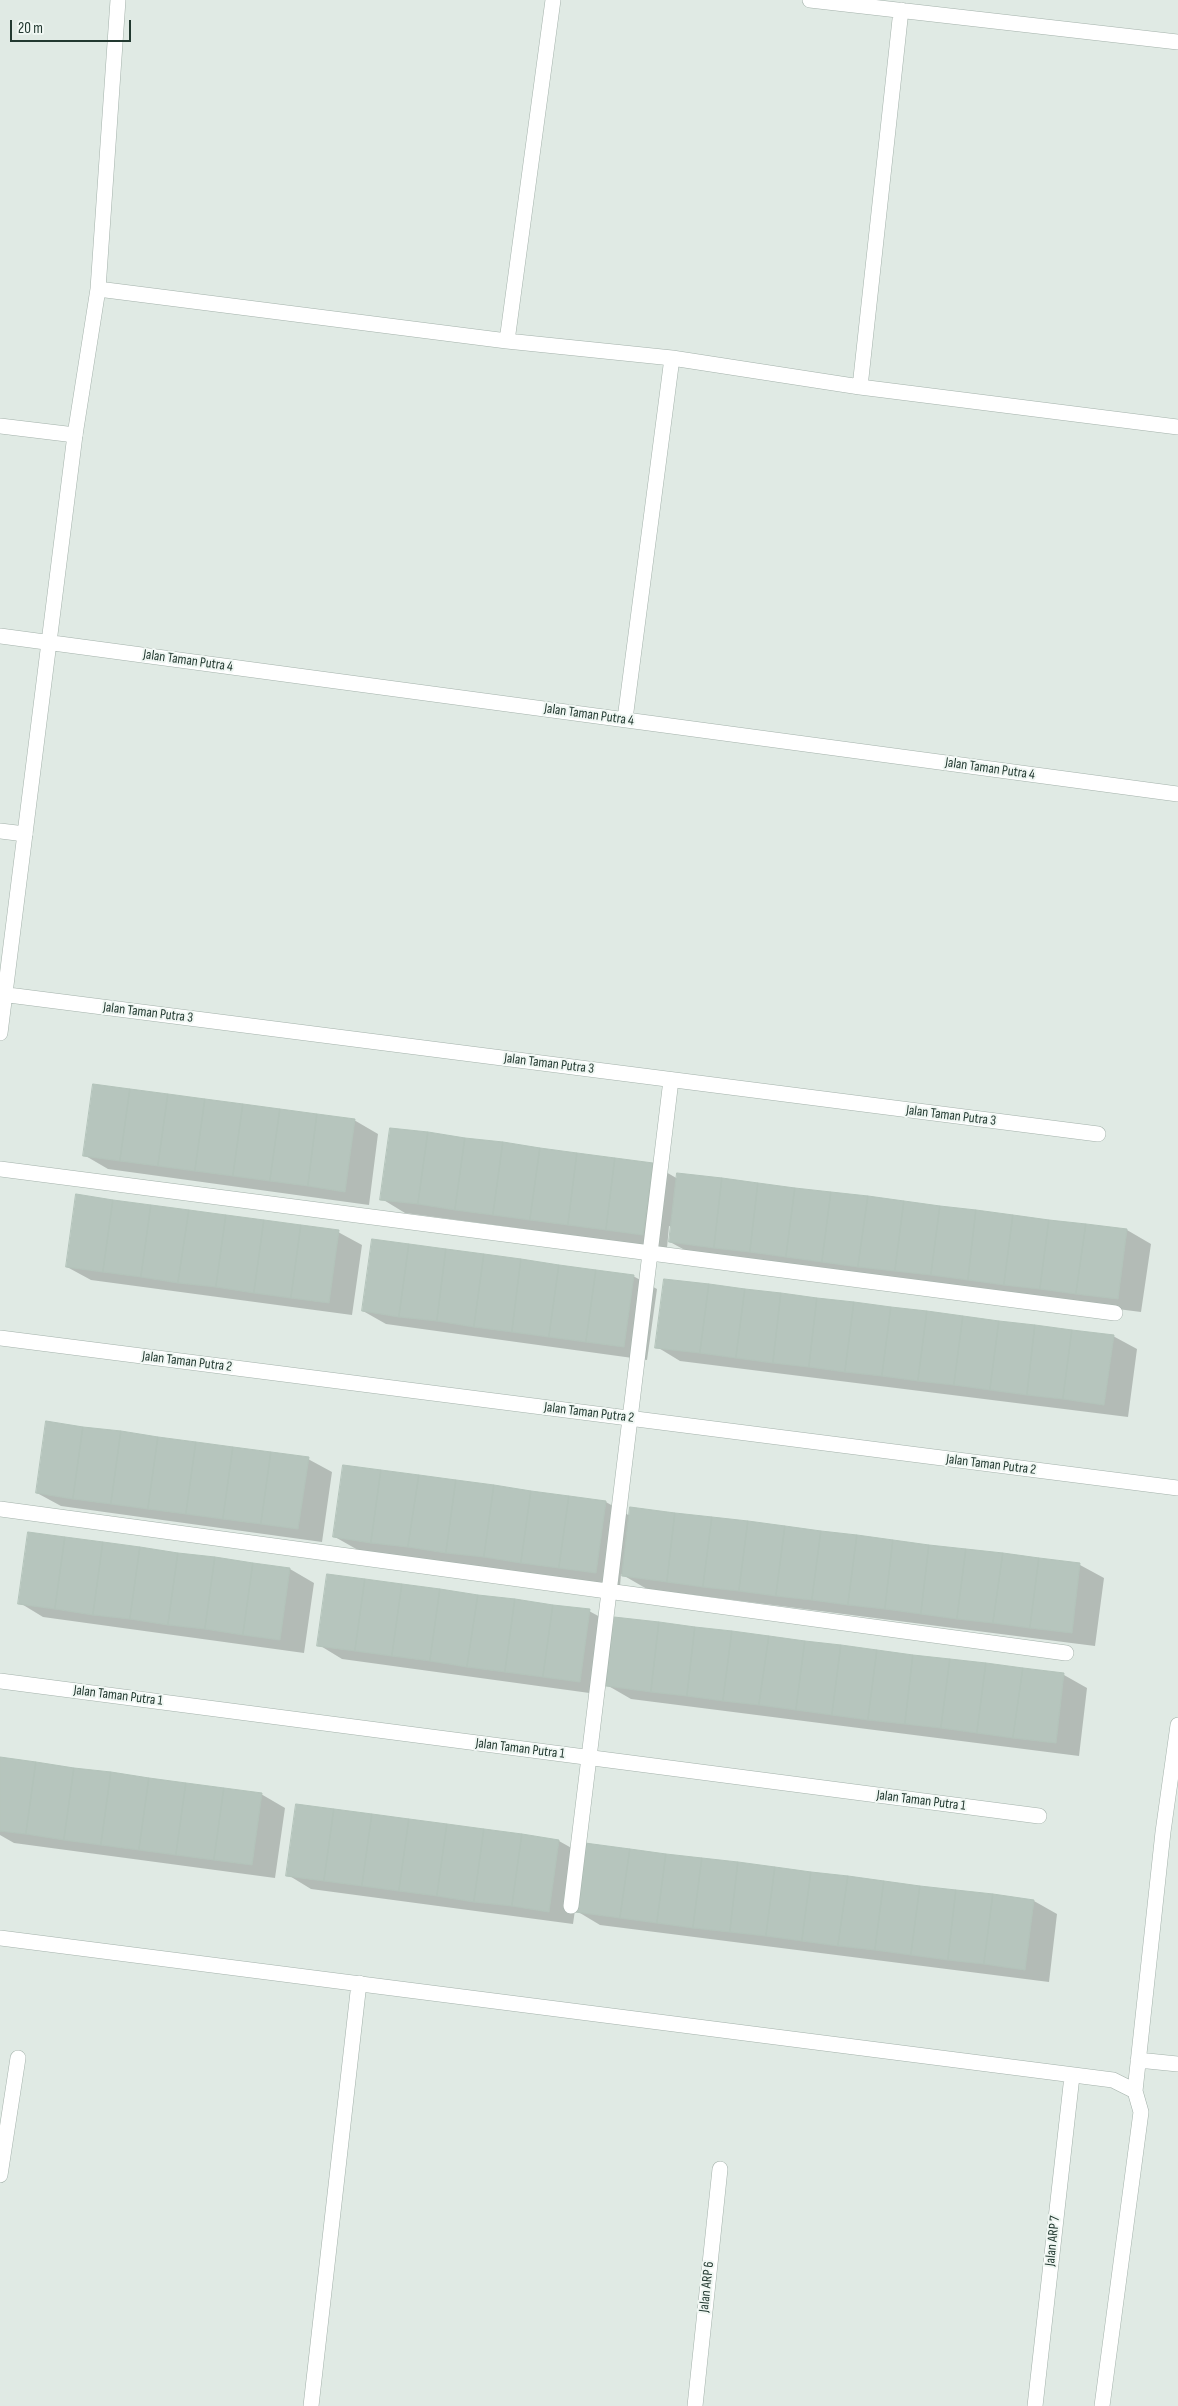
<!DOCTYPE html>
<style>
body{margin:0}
#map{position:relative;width:1178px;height:2406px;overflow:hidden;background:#e0eae4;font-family:"Sofia Sans Condensed",sans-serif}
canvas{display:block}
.scale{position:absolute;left:10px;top:20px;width:121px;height:22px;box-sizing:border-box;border:2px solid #223930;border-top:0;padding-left:6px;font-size:15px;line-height:18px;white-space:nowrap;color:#223930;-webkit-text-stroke:4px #f0f7f3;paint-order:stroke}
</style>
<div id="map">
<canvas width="1178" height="2406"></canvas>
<div class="scale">20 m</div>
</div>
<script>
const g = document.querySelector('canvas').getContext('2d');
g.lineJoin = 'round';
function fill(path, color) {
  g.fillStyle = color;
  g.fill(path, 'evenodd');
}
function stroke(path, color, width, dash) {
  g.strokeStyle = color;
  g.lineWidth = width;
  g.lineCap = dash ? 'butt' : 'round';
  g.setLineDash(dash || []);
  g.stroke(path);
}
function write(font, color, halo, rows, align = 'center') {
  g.font = font + ' "Sofia Sans Condensed",sans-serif';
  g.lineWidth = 4;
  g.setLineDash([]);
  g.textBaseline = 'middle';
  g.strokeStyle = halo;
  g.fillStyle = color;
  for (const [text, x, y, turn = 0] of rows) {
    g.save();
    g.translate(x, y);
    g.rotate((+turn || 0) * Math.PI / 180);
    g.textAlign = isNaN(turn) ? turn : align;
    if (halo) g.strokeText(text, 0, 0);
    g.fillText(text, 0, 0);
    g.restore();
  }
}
const shadow = new Path2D(`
 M354,1120L378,1134L369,1205L108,1169L84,1155Z
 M652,1164L678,1179V1174L1127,1230L1151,1244L1141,1312L694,1255L670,1242L672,1227L669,1226L667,1248L405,1213L382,1199Z
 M338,1232L362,1245L352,1315L91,1280L67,1267Z
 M633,1276L657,1289L647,1360L386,1324L363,1311Z
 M1113,1336L1137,1349L1128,1417L680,1361L657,1347Z
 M308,1459L332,1472L322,1542L61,1506L37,1493Z
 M606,1502L630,1516L632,1508L1080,1565L1104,1578L1095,1646L647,1589L621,1574L620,1586L358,1550L335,1537Z
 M29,1533L290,1569L314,1583L304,1653L43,1617L20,1603Z
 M589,1611L615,1625V1618L1064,1675L1087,1688L1079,1756L631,1699L605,1684L604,1695L342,1659L319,1645Z
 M0,1758L261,1794L285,1808L275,1878L14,1843L0,1835Z
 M298,1805L559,1841L584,1855L1034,1901L1057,1914L1049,1982L600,1925L575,1910L573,1924L311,1889L288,1875Z`);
const building = new Path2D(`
 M93,1084L130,1089L120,1161L83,1156Z
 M130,1089L168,1094L158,1166L120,1161Z
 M168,1094L205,1099L195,1171L158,1166Z
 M205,1099L243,1104L233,1176L195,1171Z
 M243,1104L280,1109L270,1181L233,1176Z
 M280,1109L317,1114L308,1186L270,1181Z
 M317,1114L355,1119L345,1192L308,1186Z
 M390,1128L428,1132L418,1204L380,1200Z
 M428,1132L465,1138L455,1210L418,1204Z
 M465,1138L503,1142L493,1215L455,1210Z
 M503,1142L540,1148L530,1220L493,1215Z
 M540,1148L577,1153L568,1225L530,1220Z
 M577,1153L615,1158L606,1230L568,1225Z
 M615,1158L653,1163L643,1235L606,1230Z
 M677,1173L722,1178L714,1248L669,1242Z
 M722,1178L758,1183L750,1252L714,1248Z
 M758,1183L795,1188L786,1257L750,1252Z
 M795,1188L831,1192L822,1262L786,1257Z
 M831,1192L868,1196L858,1267L822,1262Z
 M76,1194L113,1200L103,1272L66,1267Z
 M868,1196L904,1201L895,1271L858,1267Z
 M113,1200L151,1205L141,1277L103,1272Z
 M904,1201L940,1206L931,1275L895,1271Z
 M151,1205L189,1210L178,1283L141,1277Z
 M940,1206L976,1210L968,1280L931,1275Z
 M189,1210L226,1215L216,1287L178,1283Z
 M976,1210L1013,1215L1004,1285L968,1280Z
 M226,1215L264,1220L254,1293L216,1287Z
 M1013,1215L1049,1220L1040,1289L1004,1285Z
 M264,1220L301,1225L291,1298L254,1293Z
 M1049,1220L1086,1224L1076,1294L1040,1289Z
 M1086,1224L1127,1229L1118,1299L1076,1294Z
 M301,1225L339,1230L329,1303L291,1298Z
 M372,1239L409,1244L399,1317L362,1311Z
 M409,1244L446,1249L437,1321L399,1317Z
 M446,1249L484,1254L474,1327L437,1321Z
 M484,1254L521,1259L512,1332L474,1327Z
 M521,1259L559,1265L549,1337L512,1332Z
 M559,1265L596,1270L586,1342L549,1337Z
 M596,1270L634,1275L624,1347L586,1342Z
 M664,1279L709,1284L700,1353L655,1348Z
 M709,1284L745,1289L736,1358L700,1353Z
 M745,1289L781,1293L773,1363L736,1358Z
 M781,1293L817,1298L809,1367L773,1363Z
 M817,1298L854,1302L845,1372L809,1367Z
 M854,1302L891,1307L882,1376L845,1372Z
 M891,1307L927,1311L918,1381L882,1376Z
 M927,1311L963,1316L954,1385L918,1381Z
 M963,1316L999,1321L990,1390L954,1385Z
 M999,1321L1035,1325L1027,1395L990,1390Z
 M1035,1325L1072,1330L1063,1399L1027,1395Z
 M1072,1330L1114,1335L1104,1405L1063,1399Z
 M46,1421L83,1427L73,1499L36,1493Z
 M83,1427L121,1431L111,1504L73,1499Z
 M121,1431L158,1437L148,1509L111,1504Z
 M158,1437L196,1442L186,1514L148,1509Z
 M196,1442L233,1447L223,1519L186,1514Z
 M233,1447L271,1452L261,1524L223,1519Z
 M271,1452L309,1457L298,1529L261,1524Z
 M343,1465L381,1470L371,1543L333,1537Z
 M381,1470L419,1475L408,1547L371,1543Z
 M419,1475L456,1480L446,1553L408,1547Z
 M456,1480L494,1485L484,1557L446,1553Z
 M494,1485L531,1491L521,1563L484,1557Z
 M531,1491L569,1496L559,1568L521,1563Z
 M569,1496L606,1501L596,1573L559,1568Z
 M630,1507L675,1513L667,1582L622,1576Z
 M675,1513L712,1517L703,1587L667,1582Z
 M712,1517L748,1521L739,1591L703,1587Z
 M748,1521L785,1526L776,1596L739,1591Z
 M785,1526L821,1531L812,1600L776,1596Z
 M821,1531L857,1535L848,1605L812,1600Z
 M28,1532L65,1537L55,1609L18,1604Z
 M857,1535L893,1540L885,1609L848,1605Z
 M65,1537L103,1542L93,1615L55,1609Z
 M893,1540L929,1545L921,1614L885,1609Z
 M103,1542L140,1547L130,1619L93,1615Z
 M929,1545L966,1549L957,1619L921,1614Z
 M140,1547L178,1553L168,1625L130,1619Z
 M966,1549L1003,1553L993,1623L957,1619Z
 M178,1553L215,1557L205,1629L168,1625Z
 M1003,1553L1039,1558L1030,1628L993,1623Z
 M215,1557L253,1563L243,1635L205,1629Z
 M1039,1558L1080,1563L1072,1633L1030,1628Z
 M253,1563L290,1568L280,1640L243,1635Z
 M327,1574L365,1579L355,1651L317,1646Z
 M365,1579L402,1584L392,1656L355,1651Z
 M402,1584L440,1589L430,1661L392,1656Z
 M440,1589L478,1595L467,1667L430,1661Z
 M478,1595L515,1599L505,1672L467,1667Z
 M515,1599L553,1605L543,1677L505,1672Z
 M553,1605L590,1609L580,1682L543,1677Z
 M614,1617L659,1622L651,1692L606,1686Z
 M659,1622L695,1627L687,1696L651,1692Z
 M695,1627L732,1631L723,1701L687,1696Z
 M732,1631L769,1636L759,1705L723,1701Z
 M769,1636L805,1641L796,1710L759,1705Z
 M805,1641L841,1645L832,1715L796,1710Z
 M841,1645L877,1650L868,1720L832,1715Z
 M877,1650L913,1655L905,1724L868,1720Z
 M913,1655L950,1659L941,1728L905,1724Z
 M950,1659L986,1663L977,1733L941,1728Z
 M986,1663L1023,1668L1013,1738L977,1733Z
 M1023,1668L1064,1673L1056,1743L1013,1738Z
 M0,1757L36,1762L26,1834L0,1831Z
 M36,1762L74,1768L64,1840L26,1834Z
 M74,1768L111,1772L101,1845L64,1840Z
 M111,1772L149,1778L139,1850L101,1845Z
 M149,1778L186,1783L176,1855L139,1850Z
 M186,1783L224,1788L214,1860L176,1855Z
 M224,1788L262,1793L252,1865L214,1860Z
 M296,1804L334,1809L324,1881L286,1876Z
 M334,1809L372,1814L362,1886L324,1881Z
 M372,1814L409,1819L399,1891L362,1886Z
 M409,1819L447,1824L437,1896L399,1891Z
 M447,1824L484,1829L474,1902L437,1896Z
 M484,1829L522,1834L512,1906L474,1902Z
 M522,1834L559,1840L549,1912L512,1906Z
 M585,1843L630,1849L620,1918L575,1912Z
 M630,1849L666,1854L657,1923L620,1918Z
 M666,1854L702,1858L693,1928L657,1923Z
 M702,1858L738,1862L730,1932L693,1928Z
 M738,1862L775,1867L766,1936L730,1932Z
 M775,1867L811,1872L802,1941L766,1936Z
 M811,1872L848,1876L838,1946L802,1941Z
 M848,1876L884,1881L875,1950L838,1946Z
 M884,1881L920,1886L911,1955L875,1950Z
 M920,1886L956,1890L948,1960L911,1955Z
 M956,1890L993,1894L984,1964L948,1960Z
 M993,1894L1034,1900L1025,1970L984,1964Z`);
const service = new Path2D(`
 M0,426L75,435
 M0,831L25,834
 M0,1169L1115,1313
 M0,1509L1066,1653
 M571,1906L671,1080`);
const minor = new Path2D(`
 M810,0L1178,42
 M98,289L507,341L672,358L860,387L1178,427
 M507,341L553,0
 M860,387L901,10
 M0,636L1178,794
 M625,719L672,358
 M0,994L1098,1134
 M0,1033L75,435L98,289L118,0
 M0,1338L1178,1488
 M0,1681L1039,1816
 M0,1938L1113,2080L1135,2091
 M1138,2060L1178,2064
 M0,2175L18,2058
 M311,2406L359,1983
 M695,2406L720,2169
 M1035,2406L1072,2076
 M1102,2406L1141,2112L1135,2091L1163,1832L1178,1725`);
const streetNames = [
 ["Jalan Taman Putra 4",188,661,8],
 ["Jalan Taman Putra 4",589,715,8],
 ["Jalan Taman Putra 4",990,769,8],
 ["Jalan Taman Putra 3",148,1013,7],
 ["Jalan Taman Putra 3",549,1064,7],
 ["Jalan Taman Putra 3",951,1116,7],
 ["Jalan Taman Putra 2",187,1362,7],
 ["Jalan Taman Putra 2",589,1413,7],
 ["Jalan Taman Putra 2",991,1465,7],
 ["Jalan Taman Putra 1",118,1696,7],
 ["Jalan Taman Putra 1",520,1749,7],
 ["Jalan Taman Putra 1",921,1801,7],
 ["Jalan ARP 7",1053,2241,-84],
 ["Jalan ARP 6",707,2287,-84]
];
fill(shadow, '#0003');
fill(building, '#b6c5bd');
stroke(building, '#b3c3ba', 1);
stroke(service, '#a3b1aa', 16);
stroke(minor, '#a3b1aa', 16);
stroke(service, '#fff', 15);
stroke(minor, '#fff', 15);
write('14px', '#223930', '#f0f7f3', streetNames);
</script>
